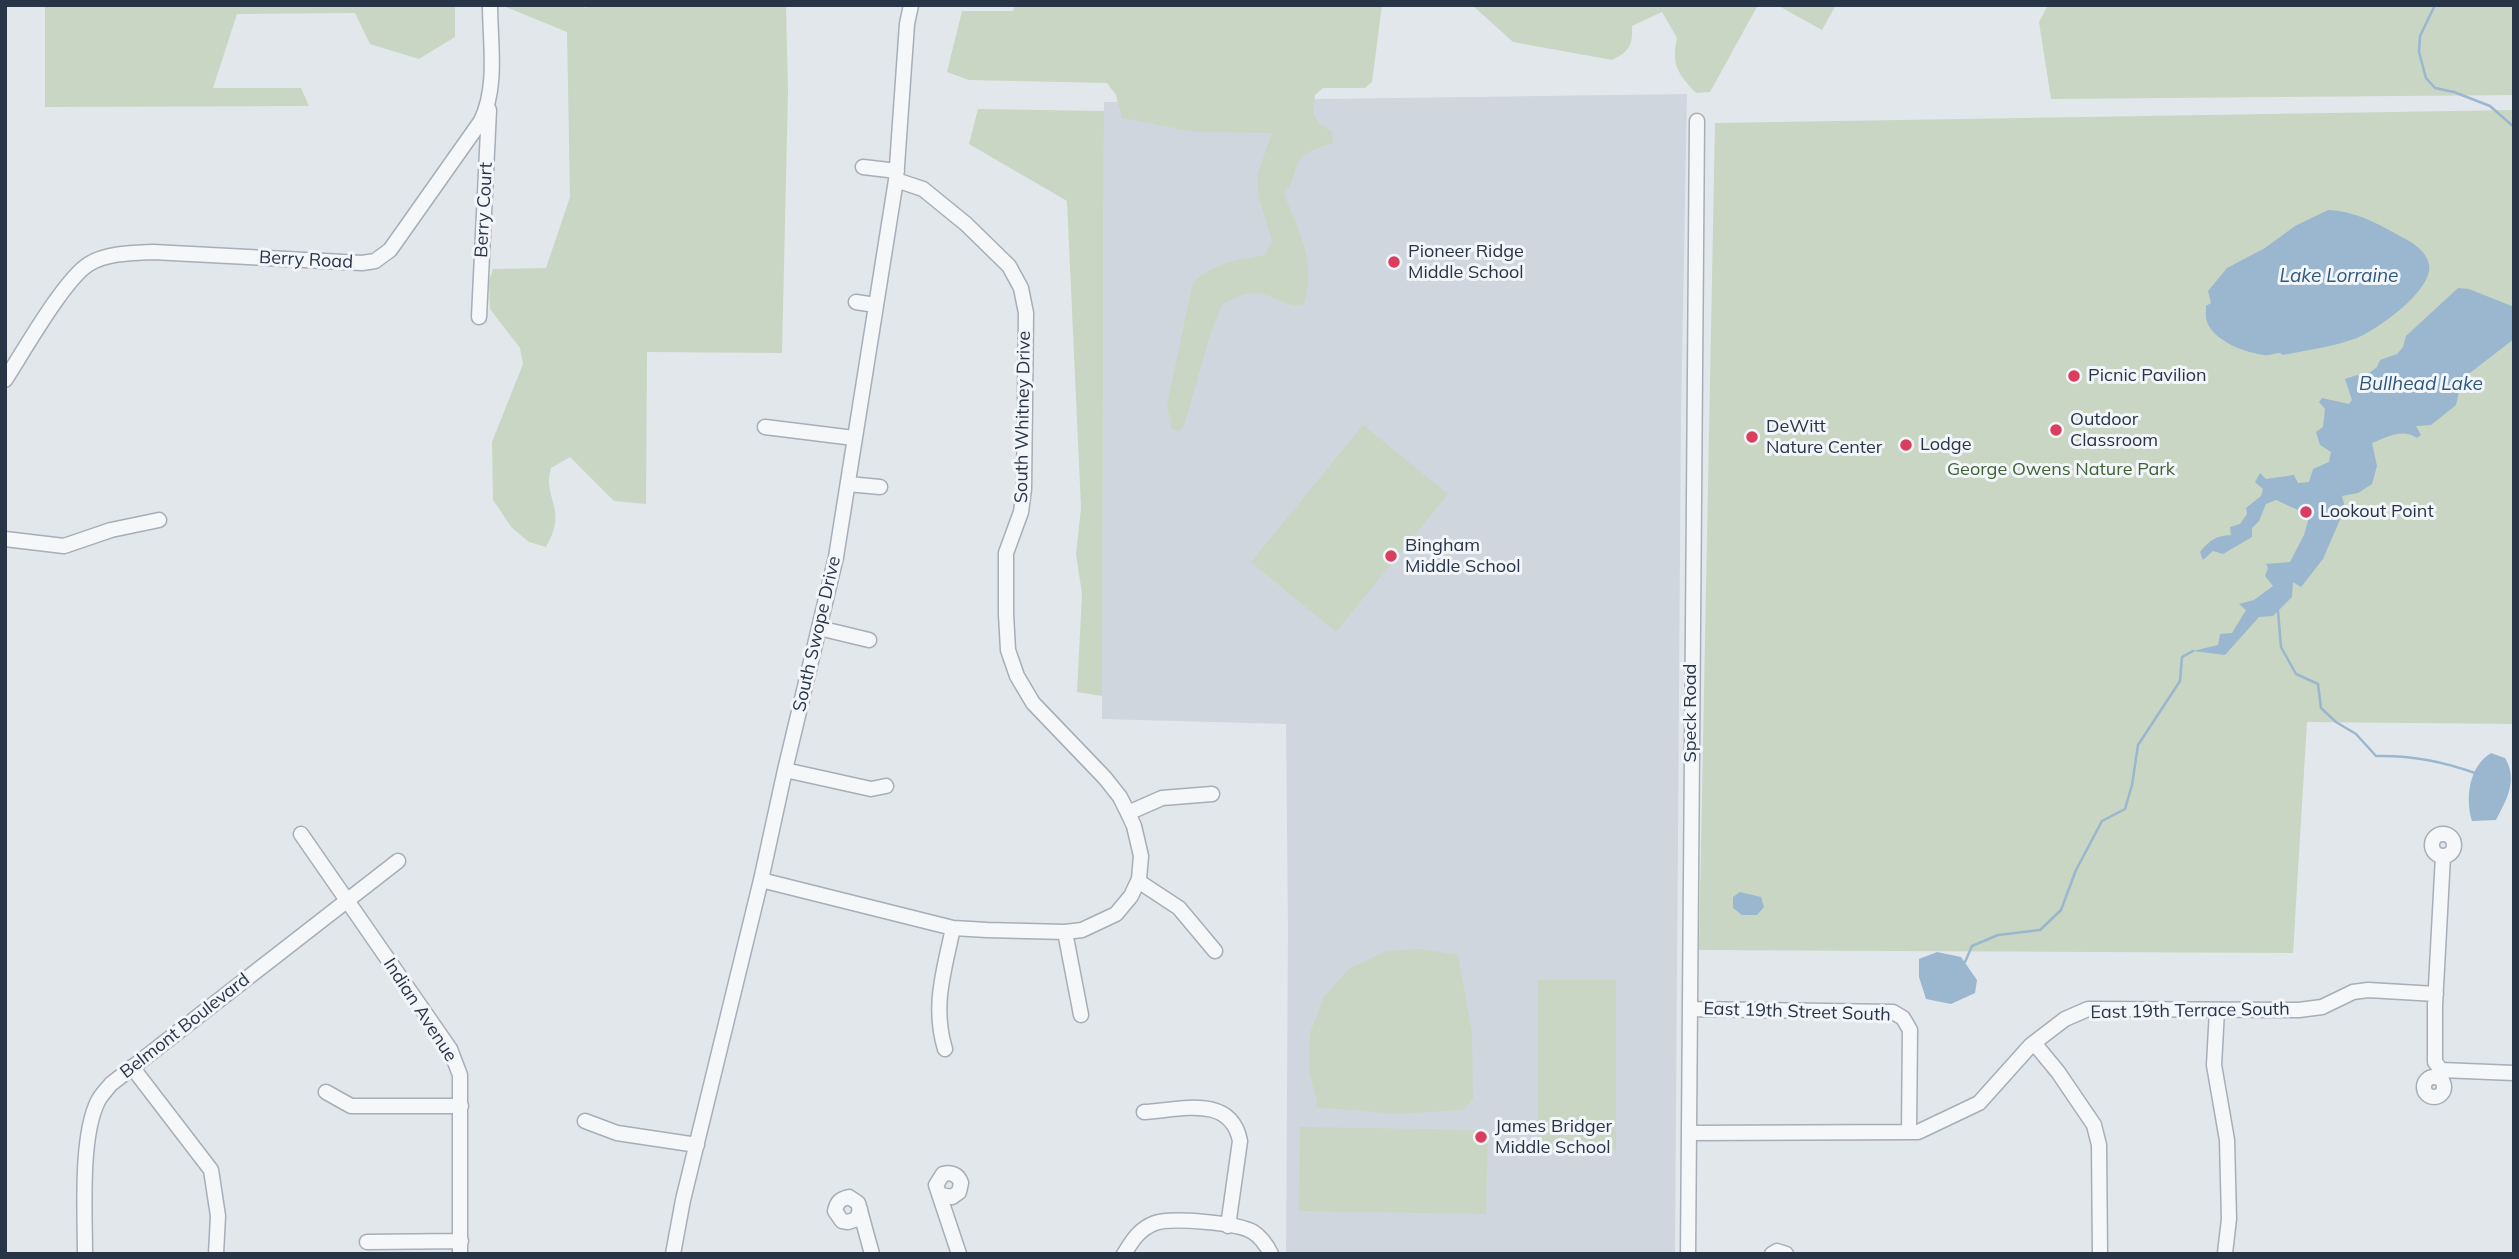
<!DOCTYPE html>
<style>
body{margin:0}
#map{position:relative;width:2519px;height:1259px;overflow:hidden;background:#e2e7ec;font-family:Mulish,sans-serif}
canvas{display:block}
.frame{position:absolute;inset:0;border:7px solid #283546;pointer-events:none}
</style>
<div id="map">
<canvas width="2519" height="1259"></canvas>
<div class="frame"></div>
</div>
<script>
const g = document.querySelector('canvas').getContext('2d');
g.lineJoin = 'round';
function fill(path, color) {
  g.fillStyle = color;
  g.fill(path, 'evenodd');
}
function stroke(path, color, width, dash) {
  g.strokeStyle = color;
  g.lineWidth = width;
  g.lineCap = dash ? 'butt' : 'round';
  g.setLineDash(dash || []);
  g.stroke(path);
}
function write(font, color, halo, rows, align = 'center') {
  g.font = font + ' Mulish,sans-serif';
  g.lineWidth = 6;
  g.setLineDash([]);
  g.textBaseline = 'middle';
  g.strokeStyle = halo;
  g.fillStyle = color;
  for (const [text, x, y, turn = 0] of rows) {
    g.save();
    g.translate(x, y);
    g.rotate((+turn || 0) * Math.PI / 180);
    g.textAlign = isNaN(turn) ? turn : align;
    if (halo) g.strokeText(text, 0, 0);
    g.fillText(text, 0, 0);
    g.restore();
  }
}
const built = new Path2D(`
 M1687,94L1681,413L1675,1254H1286L1288,930L1286,724L1102,719L1104,102Z`);
const green = new Path2D(`
 M45,5H455V37L419,59L370,44L355,13L237,14L213,88H301L309,106L45,107Z
 M501,5H579L586,8L588,5H786L788,91L782,353L647,352L646,504L614,501L570,457L551,468C542,499 569,509 546,547L529,542L512,528L493,500L492,442L523,364L520,348L490,309L489,281L493,269L546,268L570,197L567,32Z
 M1015,5H1382L1372,82L1365,88H1323L1315,95L1313,114L1320,124L1332,132L1333,143C1316,148 1298,153 1294,174C1291,184 1291,186 1284,194C1299,232 1317,262 1304,304C1276,312 1267,275 1222,305L1211,332L1184,426L1179,431L1172,430L1167,405L1193,282C1217,262 1235,260 1265,255L1272,240L1259,199L1257,176L1272,133L1195,132L1122,118L1116,95L1107,83L969,80L947,72L962,11H1013Z
 M1472,5H1758L1710,92L1696,93C1678,73 1671,66 1677,38L1662,12L1632,26C1633,45 1629,52 1612,60L1513,42Z
 M1777,5H1836L1822,30Z
 M2048,5H2514V95L2051,99L2039,22Z
 M978,109L1104,111L1102,696L1077,692L1082,594L1076,554L1081,508L1067,201L969,144Z
 M2514,110V724L2307,722L2293,953L1699,950L1715,123Z
 M1363,425L1448,494L1336,632L1251,562Z
 M1420,949L1458,955L1472,1033L1473,1099L1463,1110L1397,1114L1316,1107L1317,1100L1309,1072L1310,1033L1324,997L1349,969L1386,951Z
 M1538,980H1616V1151H1538Z
 M1300,1127L1488,1130L1486,1214L1299,1211Z`);
const water = new Path2D(`
 M2328,210C2354,211 2375,222 2398,235C2410,241 2426,250 2429,264C2434,290 2378,329 2357,338C2333,347 2307,350 2283,355L2280,353C2274,353 2270,356 2264,355C2246,353 2214,341 2207,322C2205,317 2206,311 2206,306L2211,303L2208,291L2227,268L2265,248L2295,226Z
 M2458,288L2469,289L2514,307V339L2462,379L2456,405L2431,425L2416,426L2421,435L2417,438C2402,428 2387,437 2372,443L2377,466L2372,484L2358,493L2342,496L2345,508L2323,559L2301,587L2293,582L2292,597L2273,616L2259,617L2225,655L2193,651L2218,645L2220,634L2232,633L2246,610L2239,604L2254,600L2273,586L2265,576L2268,568L2266,564L2290,562L2304,535L2311,510L2307,505L2298,510L2276,500L2266,504L2259,521L2252,528V537L2223,554L2213,551L2203,560L2200,552C2210,540 2215,536 2231,535L2230,527L2240,524L2247,514L2246,508L2261,496L2263,489L2255,482L2260,473L2266,479L2294,475L2298,483L2309,482L2313,469L2329,462L2331,452L2320,445L2316,432L2323,427L2325,409L2319,402L2322,398L2349,404L2352,400L2345,379L2357,375L2368,379L2369,373L2377,367L2380,360L2397,354L2403,347L2406,336Z
 M2491,753L2505,758C2518,780 2507,799 2496,820L2472,821C2465,798 2469,766 2491,753Z
 M1740,892L1761,897L1764,907L1757,915H1742L1733,908V897Z
 M1937,952L1961,957L1977,980L1975,993L1951,1004L1926,999L1919,977V959Z`);
const stream = new Path2D(`
 M2435,5L2420,36L2419,52L2426,78L2435,88L2454,92L2490,106L2514,127
 M2278,611L2281,647L2296,674L2318,684L2321,708L2336,722L2356,734L2376,756C2411,755 2442,761 2475,773
 M1965,962L1972,946L1998,935L2040,930L2061,910L2076,870L2102,821L2125,809L2132,785L2138,745L2180,681L2182,657L2193,651`);
const minor = new Path2D(`
 M863,167L897,171
 M856,302L875,305
 M479,317L489,110
 M5,380C22,354 65,278 89,264C107,253 132,253 153,252L362,263L375,261L390,250L481,121C498,86 490,42 490,5
 M765,427L854,438
 M848,484L880,487
 M5,539L64,546L111,530L159,520
 M819,628L869,640
 M785,770L871,789L886,786
 M1128,813L1162,798L1212,794
 M301,834L450,1049L460,1075V1254
 M2432 845a11 11 0 1 1 22 0a11 11 0 1 1-22 0Z
 M761,880L953,928L987,930L1065,932L1082,930L1116,914L1131,896L1139,879L1141,856L1134,826L1128,813L1120,797L1105,778L1033,703L1017,676L1008,650L1006,614V553L1021,512L1024,489L1026,313L1021,288L1009,266L966,224L923,189L896,180
 M1138,881L1179,908L1215,951
 M1065,932L1081,1015
 M1691,1009L1893,1012L1903,1018L1910,1030L1909,1132
 M2217,1010L2214,1065L2227,1140L2229,1219L2225,1253
 M2034,1043L2058,1072L2094,1125L2099,1145L2100,1254
 M945,1049C932,1006 944,971 953,928
 M132,1067L211,1170L218,1216L216,1254
 M2441,1070L2514,1073
 M2424 1087a10 10 0 1 1 20 0a10 10 0 1 1-20 0Z
 M2438,1077L2441,1070L2435,1062V1005L2443,856
 M326,1092L351,1106H461
 M1144,1112C1180,1110 1231,1094 1240,1141L1228,1226
 M585,1121L617,1133L697,1145
 M1689,1133L1918,1132L1979,1103L2031,1045L2065,1019L2088,1009L2299,1010L2322,1007L2353,992L2368,990L2436,994
 M941,1195L952,1197L959,1192L961,1183C958,1174 951,1172 943,1174L936,1185L959,1254
 M860,1209L857,1219L848,1222L842,1221L835,1211C837,1202 840,1199 849,1197L858,1203L872,1254
 M367,1242L461,1241
 M85,1254C85,1213 80,1137 98,1101C101,1095 107,1089 111,1084L398,861
 M673,1254L683,1200L761,880L785,770L836,557L896,180L907,24L911,5
 M1124,1254C1132,1241 1139,1229 1155,1223C1171,1217 1239,1223 1253,1232C1261,1237 1267,1246 1271,1254
 M1688,1254L1697,121
 M1772,1254L1777,1251L1786,1254`);
const markers = [
 [1394,262,7,"#db3d5f"],
 [2074,376,7,"#db3d5f"],
 [2056,430,7,"#db3d5f"],
 [1752,437,7,"#db3d5f"],
 [1906,445,7,"#db3d5f"],
 [2306,512,7,"#db3d5f"],
 [1391,556,7,"#db3d5f"],
 [1481,1137,7,"#db3d5f"]
];
const streetNames = [
 ["Berry Court",484,210,-87],
 ["Berry Road",306,260,3],
 ["South Whitney Drive",1023,417,-89],
 ["South Swope Drive",817,634,-77],
 ["Speck Road",1691,713,-90],
 ["Indian Avenue",420,1010,57],
 ["East 19th Terrace South",2190,1011,-1],
 ["East 19th Street South",1797,1012,2],
 ["Belmont Boulevard",185,1026,-38]
];
const poiNames = [
 ["Pioneer Ridge",1408,252],
 ["Middle School",1408,273],
 ["Picnic Pavilion",2088,376],
 ["Outdoor",2070,420],
 ["Classroom",2070,441],
 ["DeWitt",1766,427],
 ["Nature Center",1766,448],
 ["Lodge",1920,445],
 ["Lookout Point",2320,512],
 ["Bingham",1405,546],
 ["Middle School",1405,567],
 ["James Bridger",1495,1127],
 ["Middle School",1495,1148]
];
const parkNames = [
 ["George Owens Nature Park",2061,470]
];
const waterNames = [
 ["Lake Lorraine",2339,276],
 ["Bullhead Lake",2421,384]
];
fill(built, '#d0d6de');
fill(green, '#c9d6c3');
fill(water, '#9ab7cf');
stroke(stream, '#9ab7cf', 2.5);
stroke(minor, '#a6aeb7', 17);
stroke(minor, '#f5f7f9', 14);
for (const [x, y, r, color] of markers) {
  const dot = new Path2D();
  dot.arc(x, y, r, 0, 2 * Math.PI);
  g.fillStyle = color;
  g.fill(dot);
  stroke(dot, '#f2f5f9', 2.5);
}
write('18px', '#283546', '#f2f5f9', streetNames);
write('18px', '#283546', '#f2f5f9', poiNames, 'left');
write('18px', '#406334', '#f2f5f9', parkNames);
write('italic 19px', '#2e577e', '#f2f5f9', waterNames);
</script>
